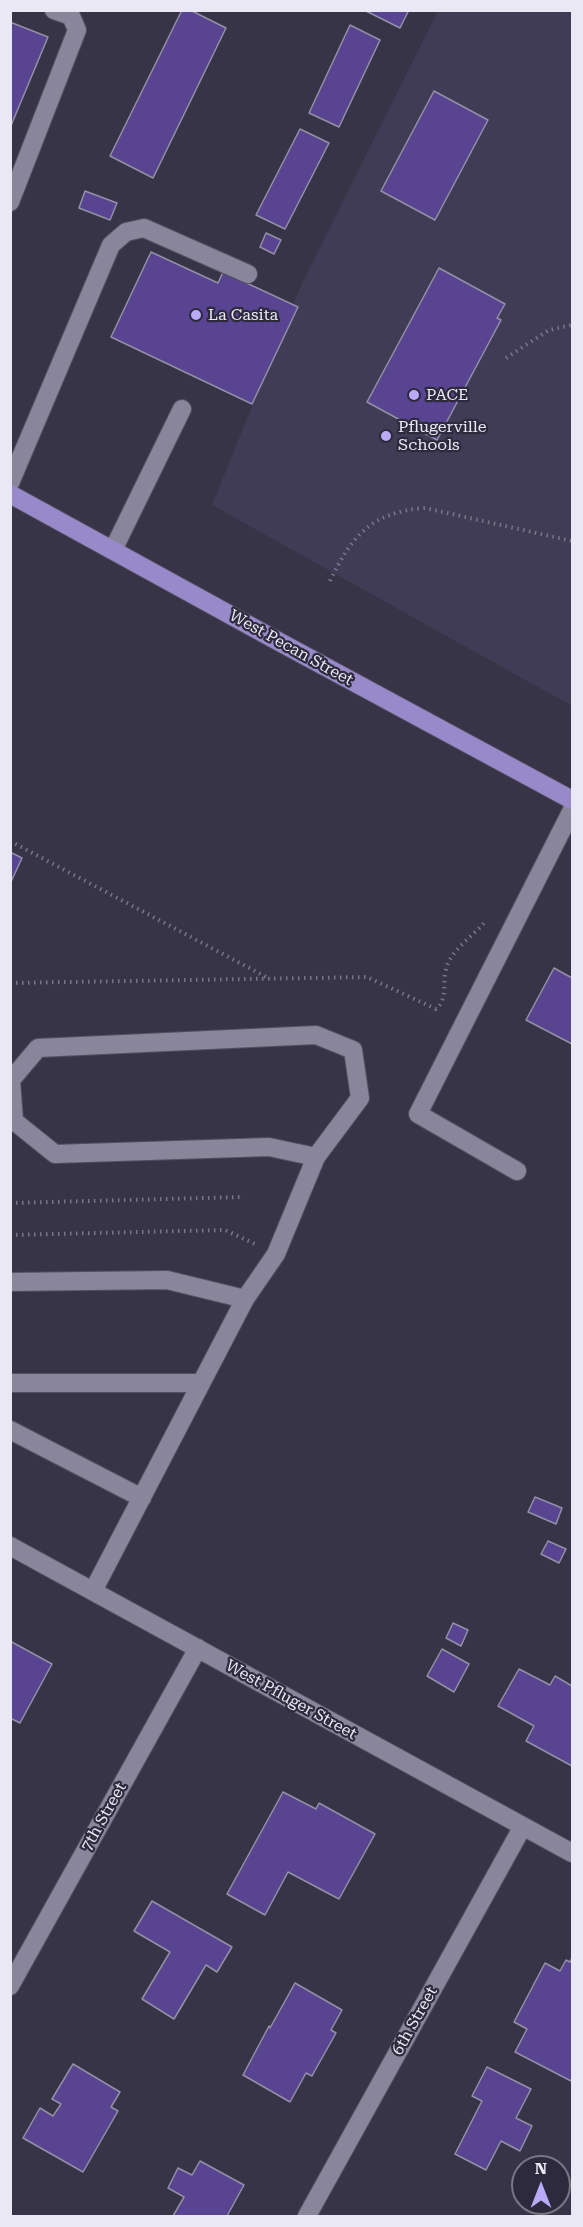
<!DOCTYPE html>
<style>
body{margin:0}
#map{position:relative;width:583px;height:2227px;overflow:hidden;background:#383447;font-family:"Roboto Serif",serif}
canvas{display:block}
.frame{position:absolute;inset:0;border:12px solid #eae8f4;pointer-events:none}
.north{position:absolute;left:511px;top:2155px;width:60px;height:60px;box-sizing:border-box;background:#2e2a3d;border:2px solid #797686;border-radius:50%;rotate:0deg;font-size:16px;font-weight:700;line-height:24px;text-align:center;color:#eae8f4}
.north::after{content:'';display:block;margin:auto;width:21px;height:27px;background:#b9abf7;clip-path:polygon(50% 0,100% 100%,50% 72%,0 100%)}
</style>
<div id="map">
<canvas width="583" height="2227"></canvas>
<div class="frame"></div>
<div class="north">N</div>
</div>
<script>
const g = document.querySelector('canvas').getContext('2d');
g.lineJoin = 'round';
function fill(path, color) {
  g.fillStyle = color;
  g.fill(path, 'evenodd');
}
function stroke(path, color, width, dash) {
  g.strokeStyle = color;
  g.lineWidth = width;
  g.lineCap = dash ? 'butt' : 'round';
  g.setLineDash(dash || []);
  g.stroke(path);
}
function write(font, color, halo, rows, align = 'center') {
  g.font = font + ' "Roboto Serif",serif';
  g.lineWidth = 4.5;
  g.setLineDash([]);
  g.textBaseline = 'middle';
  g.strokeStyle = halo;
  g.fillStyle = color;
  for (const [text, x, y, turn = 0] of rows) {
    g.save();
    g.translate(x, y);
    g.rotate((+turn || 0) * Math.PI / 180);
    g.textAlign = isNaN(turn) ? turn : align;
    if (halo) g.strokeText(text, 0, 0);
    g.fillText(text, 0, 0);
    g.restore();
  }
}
const built = new Path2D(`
 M438,11H572V706L212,505L301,286Z`);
const building = new Path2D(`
 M182,10H190L226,28L153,178L110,156Z
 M364,10H409L400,28Z
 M10,22L48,37L10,128Z
 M350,25L380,40L339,127L309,113Z
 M434,91L488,120L435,220L381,191Z
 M300,129L329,143L285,229L256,215Z
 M85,191L117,203L110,220L79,208Z
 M266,233L281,240L274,254L260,247Z
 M151,252L218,283L223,272L298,307L252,404L111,337Z
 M439,268L505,304L497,318L501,320L437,440L367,402Z
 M10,852L22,858L10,884Z
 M554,968L572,978V1044L526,1020Z
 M535,1497L562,1508L556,1524L528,1512Z
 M548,1541L566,1549L559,1563L541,1554Z
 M453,1623L468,1630L461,1646L446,1638Z
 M10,1641L52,1664L20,1723L10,1718Z
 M442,1649L469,1664L454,1692L427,1676Z
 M519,1669L550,1685L555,1676L572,1686V1766L526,1741L534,1726L498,1706Z
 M283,1792L316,1809L319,1803L375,1834L339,1899L288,1872L265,1915L227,1894Z
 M152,1901L232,1947L217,1972L206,1965L174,2019L142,1999L170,1952L134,1931Z
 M572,1958V2078L571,2081L515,2052L527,2029L514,2022L545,1963L560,1971L566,1960L570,1962Z
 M295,1983L342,2010L331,2030L336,2033L313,2074L312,2076L306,2073L290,2102L243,2075L269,2026L270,2028Z
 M73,2064L120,2092L111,2107L118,2111L83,2172L23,2138L40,2108L53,2116L61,2104L52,2099Z
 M487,2067L531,2089L516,2118L532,2126L520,2151L501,2141L486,2170L455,2154L482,2101L472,2096Z
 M200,2161L244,2185L227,2216H173L184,2197L168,2188L178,2168L192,2175Z`);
const path = new Path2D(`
 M506,358L549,330L572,325
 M330,581C352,535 372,512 425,508L572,541
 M10,841L270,979
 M10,983L367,977L436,1009C448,999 442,984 446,969C450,951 473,936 485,922
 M10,1203L244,1197
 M10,1235L225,1230L255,1244`);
const minor = new Path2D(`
 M10,202L77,30L71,16L54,10
 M10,483L111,245L126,232L144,228L248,274
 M113,550L182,409
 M517,1171L418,1114L572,810
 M10,1282L167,1280L245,1299
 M10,1383H200
 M10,1430L142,1498
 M10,1546L572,1853
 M93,1591L245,1299L276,1254L316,1157L269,1147L55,1154L14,1121L11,1080L38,1048L316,1035L353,1050L360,1098L316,1157
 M10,1986L198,1648
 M307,2216L523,1826`);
const major = new Path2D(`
 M10,494L274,639L572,800`);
const markers = [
 [196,315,6,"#b9abf7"],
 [414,395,6,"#b9abf7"],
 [386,436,6,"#b9abf7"]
];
const poiNames = [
 ["La Casita",208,315],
 ["PACE",426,395],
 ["Pflugerville",398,427],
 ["Schools",398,445]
];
const streetNames = [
 ["West Pecan Street",291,648,29],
 ["West Pfluger Street",291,1700,29],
 ["7th Street",104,1817,-61],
 ["6th Street",415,2021,-61]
];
fill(built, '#413c55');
fill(building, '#584491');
stroke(building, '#9390a6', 1.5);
stroke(minor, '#545161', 20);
stroke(major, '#545161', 20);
stroke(path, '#7a7687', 4, [1.5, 4.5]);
stroke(minor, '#89859b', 18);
stroke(major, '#9789ca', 18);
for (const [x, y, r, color] of markers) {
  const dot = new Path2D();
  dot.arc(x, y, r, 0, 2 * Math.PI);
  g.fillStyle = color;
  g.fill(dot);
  stroke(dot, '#2e2a3d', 2);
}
write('16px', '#eae8f4', '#2e2a3d', poiNames, 'left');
write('16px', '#eae8f4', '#2e2a3d', streetNames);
</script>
